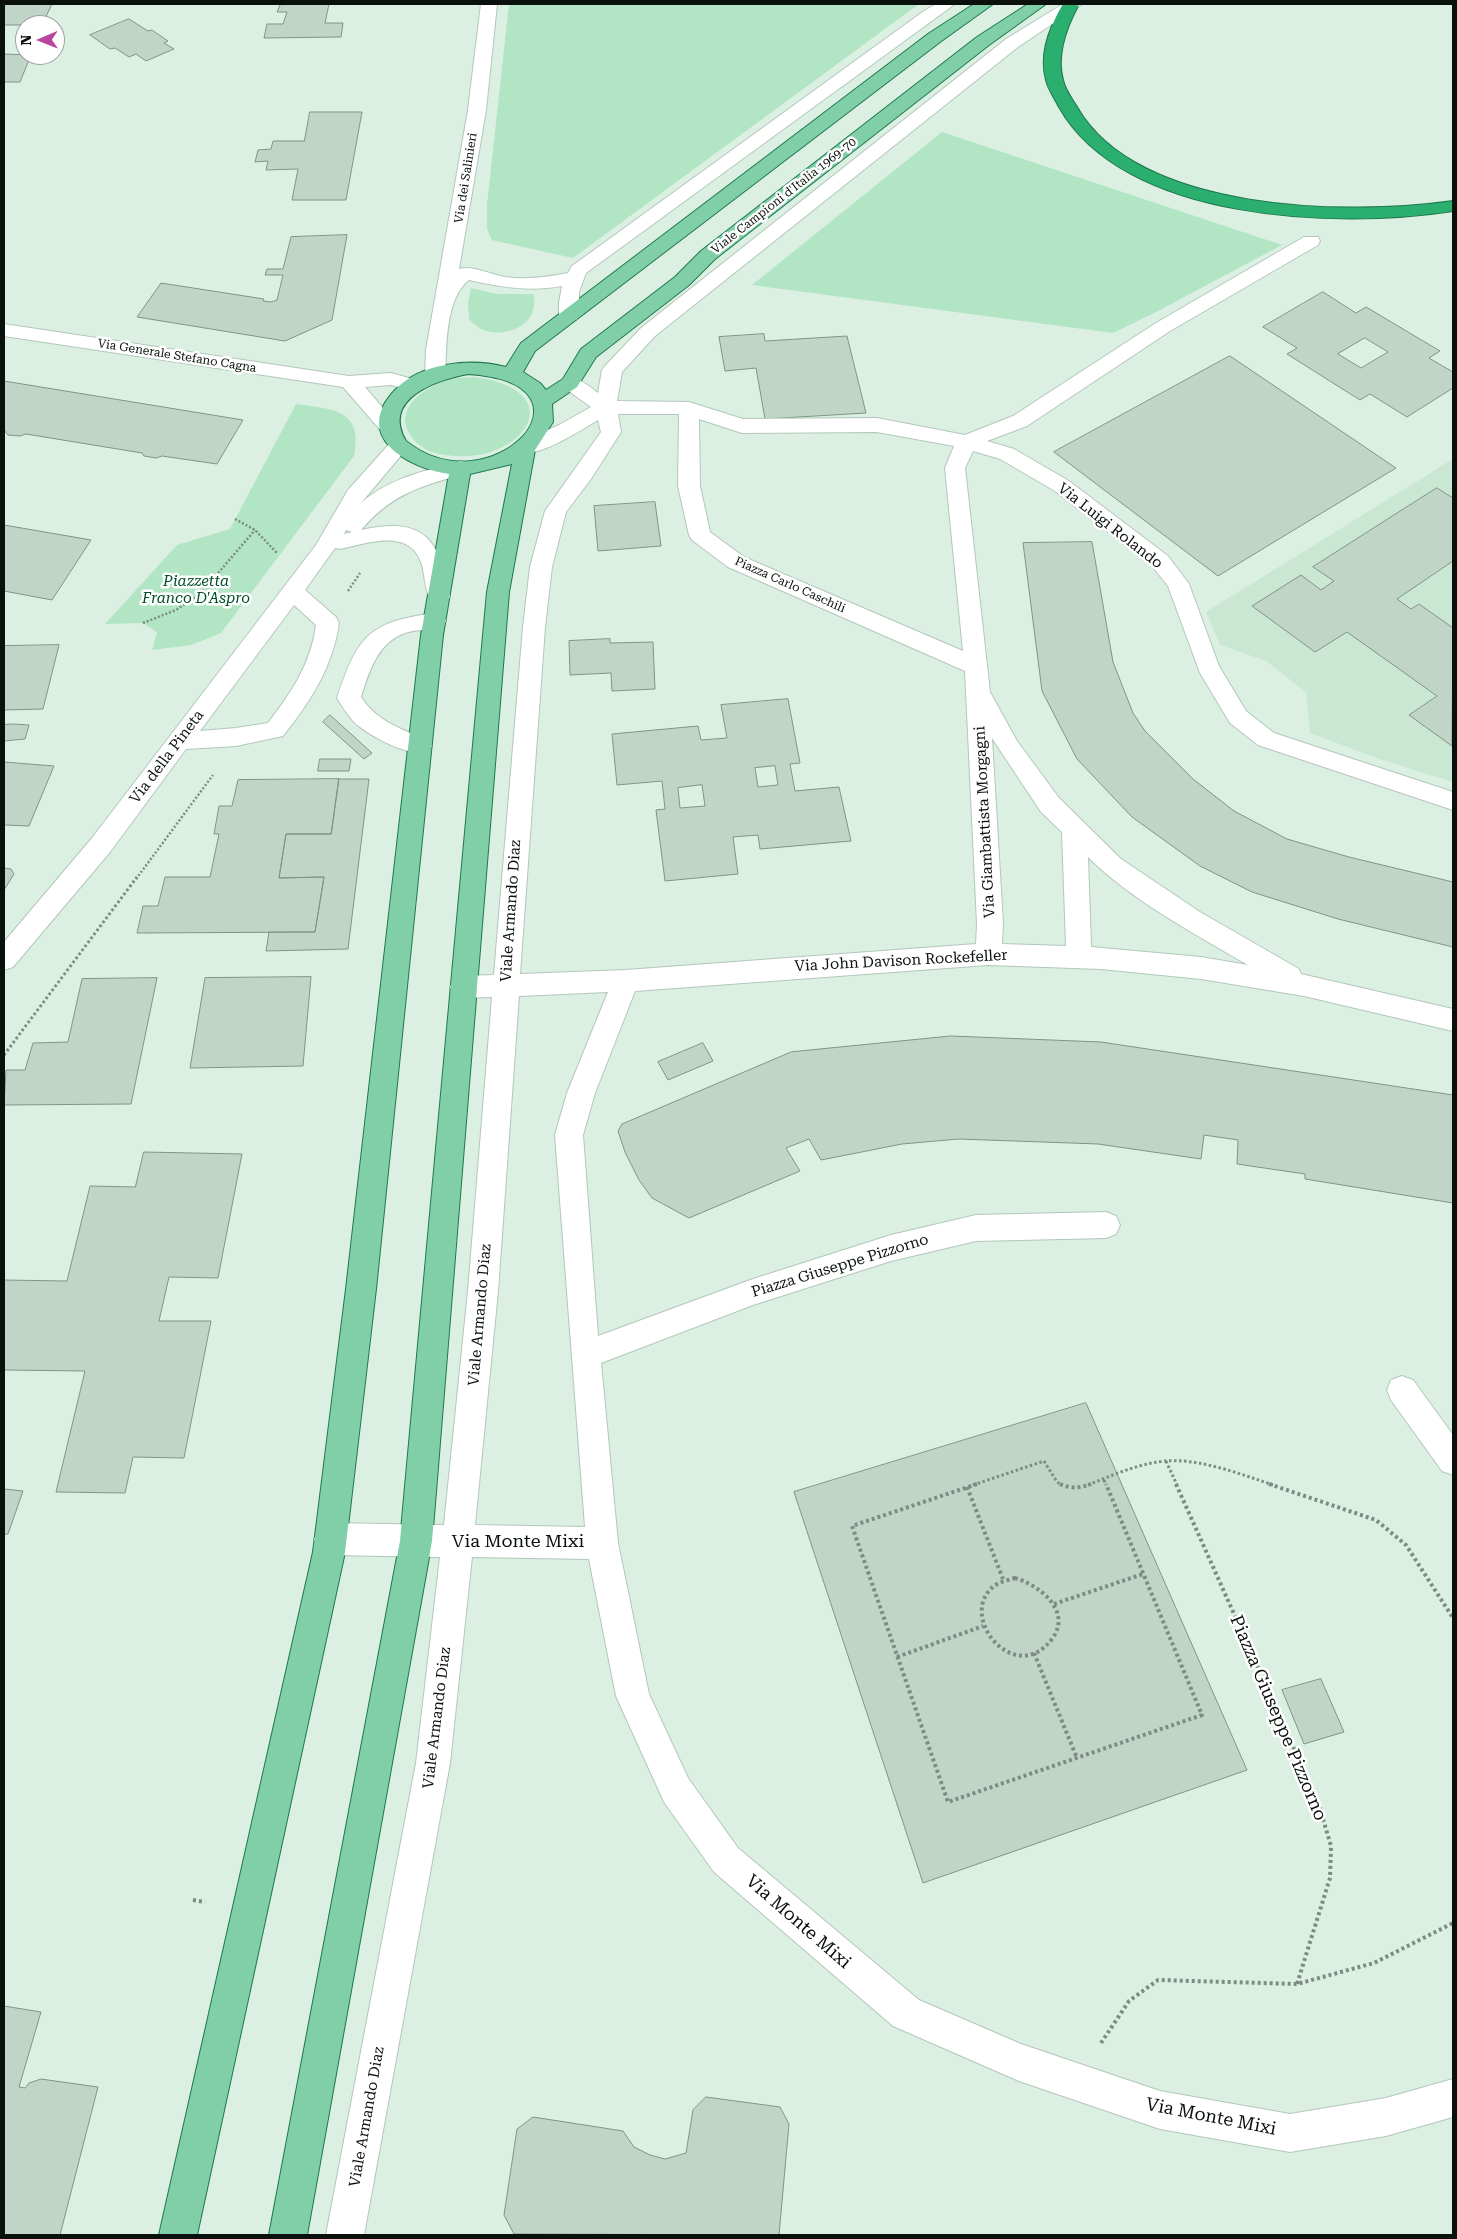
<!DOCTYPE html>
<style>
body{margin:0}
#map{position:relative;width:1457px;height:2239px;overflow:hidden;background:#dbf0e2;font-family:"Roboto Serif",serif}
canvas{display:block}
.frame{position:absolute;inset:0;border:5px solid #0a110d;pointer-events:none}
.north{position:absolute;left:15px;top:15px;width:50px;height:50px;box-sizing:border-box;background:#fff;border:1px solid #9da09e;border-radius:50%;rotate:269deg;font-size:14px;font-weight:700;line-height:20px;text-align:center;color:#0a110d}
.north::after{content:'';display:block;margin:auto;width:18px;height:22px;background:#b846a0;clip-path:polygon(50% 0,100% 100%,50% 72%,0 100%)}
</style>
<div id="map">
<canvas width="1457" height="2239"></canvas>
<div class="frame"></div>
<div class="north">N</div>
</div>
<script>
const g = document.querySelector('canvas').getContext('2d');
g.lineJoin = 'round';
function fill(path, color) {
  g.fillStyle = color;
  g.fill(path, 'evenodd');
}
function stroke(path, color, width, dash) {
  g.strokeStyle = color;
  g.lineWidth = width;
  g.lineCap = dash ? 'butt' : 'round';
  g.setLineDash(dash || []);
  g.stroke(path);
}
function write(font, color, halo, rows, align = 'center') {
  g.font = font + ' "Roboto Serif",serif';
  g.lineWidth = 5;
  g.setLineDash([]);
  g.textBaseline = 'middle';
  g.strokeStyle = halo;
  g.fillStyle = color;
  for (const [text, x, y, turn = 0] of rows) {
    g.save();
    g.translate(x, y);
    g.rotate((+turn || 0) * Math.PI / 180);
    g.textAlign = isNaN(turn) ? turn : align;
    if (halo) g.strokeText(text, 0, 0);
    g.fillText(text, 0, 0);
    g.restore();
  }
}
const built = new Path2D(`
 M1453,459V782L1382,760L1310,733L1306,692L1266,661L1220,645L1206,612Z`);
const green = new Path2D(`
 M509,4H919L573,258L492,240L487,229V205Z
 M942,132L1282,245L1156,312L1113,333L752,285Z
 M471,288L497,294H534C534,300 535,307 532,313C525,331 497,337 481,329C477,327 472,322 469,319L468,303Z
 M475,377C581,392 515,476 432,452C423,449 414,442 409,433C394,406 429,384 452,379C459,377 467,378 475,377Z
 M296,404C332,409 364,409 354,456L221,633L191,645L152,650L157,632L143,623L105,624L177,545L230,529Z`);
const building = new Path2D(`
 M4,4H52L42,25H4Z
 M329,4L325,23H343L341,37L264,38L267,24H283L287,12H277L280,5Z
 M129,19L148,31L152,30L168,41L164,43L174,49L146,61L136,54L129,57L115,48L110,49L90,35Z
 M4,54L31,55L20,82H4Z
 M310,112H362L346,200H292L298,169L266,170L268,161L255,162L258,150L271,149L273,141H304Z
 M347,235L332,320L285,341L137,317L161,283L264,299L263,301L271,302L277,300L283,275H265L267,269H283L291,237Z
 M1323,292L1356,313L1366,307L1440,351L1429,358L1453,372V388L1407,417L1370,394L1360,400L1287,354L1297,348L1263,327ZM1365,338L1388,352L1361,368L1338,354Z
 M764,334L765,341L847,336L866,413L765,419L756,368L725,371L719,337Z
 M1230,356L1396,468L1218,576L1054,452Z
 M4,381L243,420L217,464L162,456L156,458L144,456L142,453L26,434L20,436L8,435L4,430Z
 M1437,488L1453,498V561L1397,599L1411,609L1419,604L1453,628L1452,746L1409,715L1437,696L1347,632L1315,652L1252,606L1301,575L1321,590L1334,581L1313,567Z
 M655,502L661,546L598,551L594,506Z
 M4,525L91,540L52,600L4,591Z
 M1092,542L1113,662L1133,713L1145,731L1193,779L1234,811L1287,839L1349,857L1453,882V947L1338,919L1252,892L1200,866L1132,817L1077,759L1042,691L1023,543Z
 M610,639V643L653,642L655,689L612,691L611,673L570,675L569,641Z
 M59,645L43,709L4,710V646Z
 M788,699L800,763L790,764L795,791L839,787L851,841L760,849L758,835L733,837L738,874L665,881L656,810L665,809L662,781L617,785L612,734L698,726L701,740L727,738L721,705ZM775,766L778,785L758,787L755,768ZM702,785L705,806L680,808L678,788Z
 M330,715L372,753L364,759L323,722Z
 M13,724L29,725L25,739L4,741V725Z
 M320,759H351L349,771H318Z
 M4,762L54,766L29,826L4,825Z
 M339,779H369L348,949L266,951L269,932H315L324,877L279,878L286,834H331Z
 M339,779L331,834H286L279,878L324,877L315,932L137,933L143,906H158L165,877H210L219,834H214L219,806H232L238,780Z
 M4,868L11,869L14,874L4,890Z
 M311,977L303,1066L190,1068L205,978Z
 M157,978L131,1104L4,1105L6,1070H25L33,1043L68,1042L82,979Z
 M951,1036L1101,1042L1453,1095V1203L1305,1179V1174L1237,1164L1238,1140L1204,1135L1201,1159L1098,1144L959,1139L902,1144L821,1160L809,1139L786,1148L800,1171L689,1218L652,1198L639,1180L625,1152L618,1131L622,1124L791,1052Z
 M703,1043L713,1061L668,1080L658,1062Z
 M144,1152L242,1154L218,1278L169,1277L159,1321H211L184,1458L133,1457L125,1493L56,1492L85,1371L4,1370V1280L67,1281L90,1186L135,1187Z
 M1086,1403L1247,1770L923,1883L794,1492Z
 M4,1489L23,1491L8,1534H4Z
 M1321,1679L1344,1732L1304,1744L1282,1690Z
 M4,2006L41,2012L19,2087L25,2088L29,2083L41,2079L98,2087L60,2235H4Z
 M706,2097L780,2107L789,2124L779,2235L514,2234L504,2215L517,2129L533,2117L623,2131L634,2147L650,2155L665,2159L686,2153L693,2110Z`);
const pathFar2 = new Path2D(`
 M235,519L255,530L277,553
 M348,591L360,573
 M143,623L176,610L201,593L255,530
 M136,879L213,775`);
const pathFar1 = new Path2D(`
 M4,1055L137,877
 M1166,1461L1177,1485
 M1104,1480L1106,1485
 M973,1485L1044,1461L1057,1482L1062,1485
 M1088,1485C1113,1475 1137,1464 1165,1461C1198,1458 1241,1474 1273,1485`);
const path = new Path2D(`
 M977,1484L852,1526L948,1802L1202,1715L1106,1484
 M1060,1484C1071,1489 1080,1488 1091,1484
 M1176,1484L1318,1802L1331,1846L1330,1878L1297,1984
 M1269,1484L1376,1520L1406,1545L1453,1618
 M967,1487L1003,1579
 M1015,1578C1039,1585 1073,1611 1052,1639C1015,1688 956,1616 994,1586C999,1582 1009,1580 1015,1578Z
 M1054,1604L1143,1574
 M1034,1653L1077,1758
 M897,1657L983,1626
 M193,1900L205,1902
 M1101,2043L1129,2001L1158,1980L1297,1984L1374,1963L1453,1923`);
const minor = new Path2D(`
 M481,4H497L486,110L459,269C474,265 490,275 505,277C525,280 548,277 568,273L572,266L924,11L936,4H955L586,273L579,292V316L576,320H562L559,316V303L562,286C529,292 501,287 469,280C450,294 447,330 446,353C445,362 447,372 442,379L435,381L428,379L425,375L426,350L468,110Z
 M1063,4H1082L1018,47L655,336L622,372L617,401L689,402L743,419L877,418L965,435L1013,416L1156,323L1304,237H1318L1320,241L1318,245L1170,331L1027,426L987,441L1014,449L1069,481L1168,556L1189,584L1219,666L1246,711L1274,733L1453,792V810L1258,745L1230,723L1200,673L1168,586L1152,566L1055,491L1000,459L973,451L965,468L990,692L1017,741L1059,798L1121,859L1200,912L1299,969L1301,974L1453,1009V1031L1304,996L1201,979L1101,969L988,965L635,991L595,1093L583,1135L598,1336L753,1279L891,1235L976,1215L1106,1212L1116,1216L1120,1225L1116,1234L1106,1238L976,1241L891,1261L753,1305L601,1363L618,1543L649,1694L688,1778L738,1848L919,2000L1021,2044L1160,2091L1290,2114L1386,2098L1453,2079V2117L1386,2136L1290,2152L1160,2129L1019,2081L893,2026L714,1872L664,1802L616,1696L589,1559L472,1557L450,1763L364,2235H326L416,1763L440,1557L330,1555L319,1550L314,1539L319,1528L330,1523L444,1525L468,1291L492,997L463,998L454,995L450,987L454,979L463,976L494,975L523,627L530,567L545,511L601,432L598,420C580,431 538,458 518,453L515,448L518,443L559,425L591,407L563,387L560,383L563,379C577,375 587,385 598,393L602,370L605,366L641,328L1006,39ZM618,414H679L678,486L689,535L692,540L728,567L965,671L977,924L976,944L626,970L520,974L545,627L552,567L566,512L591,479L621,432ZM699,419L742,433L877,432L954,446L945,468L963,651L744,557L710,532L700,486ZM992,738L1041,812L1062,832L1066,946L1002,944L1003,924ZM1088,857C1131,900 1195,934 1248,965L1201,957L1091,947ZM608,992L567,1093L555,1135L585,1527L475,1525L498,1291L519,996Z
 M4,324L349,376L391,373L420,381L423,385L420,389L413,391L391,385L365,387L400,428L397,433L390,435L383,433L343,387L4,336Z
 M399,439L406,441L409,446L361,503C389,478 425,471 461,461L468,463L471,468L468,473C424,485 392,493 361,530C425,516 439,539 450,597L447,602L439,605L431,602C425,591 425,577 422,565C411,527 367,543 340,549L335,548L305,590L336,617L339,623C333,667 310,702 283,736L236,746L186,749L110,852L13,967L4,970V942L92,838L316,545L348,490L392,441ZM346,530L352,532L344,534ZM294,605L316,625C311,664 291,693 268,723L236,728L200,731Z
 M435,613L443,615L446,621L443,627C431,630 417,629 405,633C377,643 369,672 361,697C376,721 403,730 428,740L432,746L428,752C410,758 367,735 353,721C347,714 342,706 337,698C358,635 369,622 435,613Z
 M1402,1376L1413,1380L1453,1435V1475L1442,1471L1391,1400L1387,1390L1391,1380Z`);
const major = new Path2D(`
 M974,4H993L940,42L535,351L523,372L540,383L546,390L563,379L581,349L675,277L701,251L977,37L1028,4H1046L989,45L715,259L689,285L596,357L577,387L552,404L553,422L535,450L509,592L432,1541L307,2235H269L400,1541L487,592L512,464L470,474L443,635L376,1289L345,1552L197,2235H159L313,1552L346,1289L421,635L449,474C408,468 351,436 395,390C421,362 471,358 506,367L521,343L928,34ZM468,374C610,383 492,510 406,441C381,398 437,380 468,374Z`);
const highway = new Path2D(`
 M1063,4H1079C1067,26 1056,55 1063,80C1065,90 1072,99 1077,107C1137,213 1348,216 1453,201V211C1339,229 1124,222 1059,107C1055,99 1048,89 1046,80C1039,55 1050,26 1063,4Z`);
const farStreetnames = [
 ["Via dei Salinieri",466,178,-81],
 ["Viale Campioni d'Italia 1969-70",784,196,-38],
 ["Via Generale Stefano Cagna",177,356,9],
 ["Piazza Carlo Caschili",790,585,24]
];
const streetNames = [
 ["Via Luigi Rolando",1110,526,38],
 ["Via della Pineta",167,757,-53],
 ["Via Giambattista Morgagni",985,822,-93],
 ["Viale Armando Diaz",511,911,-86],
 ["Via John Davison Rockefeller",901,961,-3],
 ["Piazza Giuseppe Pizzorno",840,1266,-17],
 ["Viale Armando Diaz",480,1315,-85],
 ["Viale Armando Diaz",437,1718,-83],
 ["Viale Armando Diaz",367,2117,-80]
];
const parkNames = [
 ["Piazzetta",196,582],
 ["Franco D'Aspro",196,599]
];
const nearStreetnames = [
 ["Via Monte Mixi",518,1542],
 ["Piazza Giuseppe Pizzorno",1278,1718,67],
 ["Via Monte Mixi",798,1922,41],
 ["Via Monte Mixi",1211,2117,11]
];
fill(built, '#cae7d4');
fill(green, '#b1e5c4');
fill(building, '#c0d5c7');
stroke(building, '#809487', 1);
stroke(minor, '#b3c7ba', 2);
stroke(major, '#1f784d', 2);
stroke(highway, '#1f784d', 2);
stroke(pathFar2, '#7d8c83', 2.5, [2, 2]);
stroke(pathFar1, '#7d8c83', 3, [2.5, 2.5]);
stroke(path, '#7d8c83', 4, [3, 3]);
fill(minor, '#fff');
fill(major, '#80cfa9');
fill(highway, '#2baf6f');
write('12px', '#0a110d', '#fff', farStreetnames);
write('15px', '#0a110d', '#fff', streetNames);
write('italic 15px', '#004e2c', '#fff', parkNames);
write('18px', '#0a110d', '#fff', nearStreetnames);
</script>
